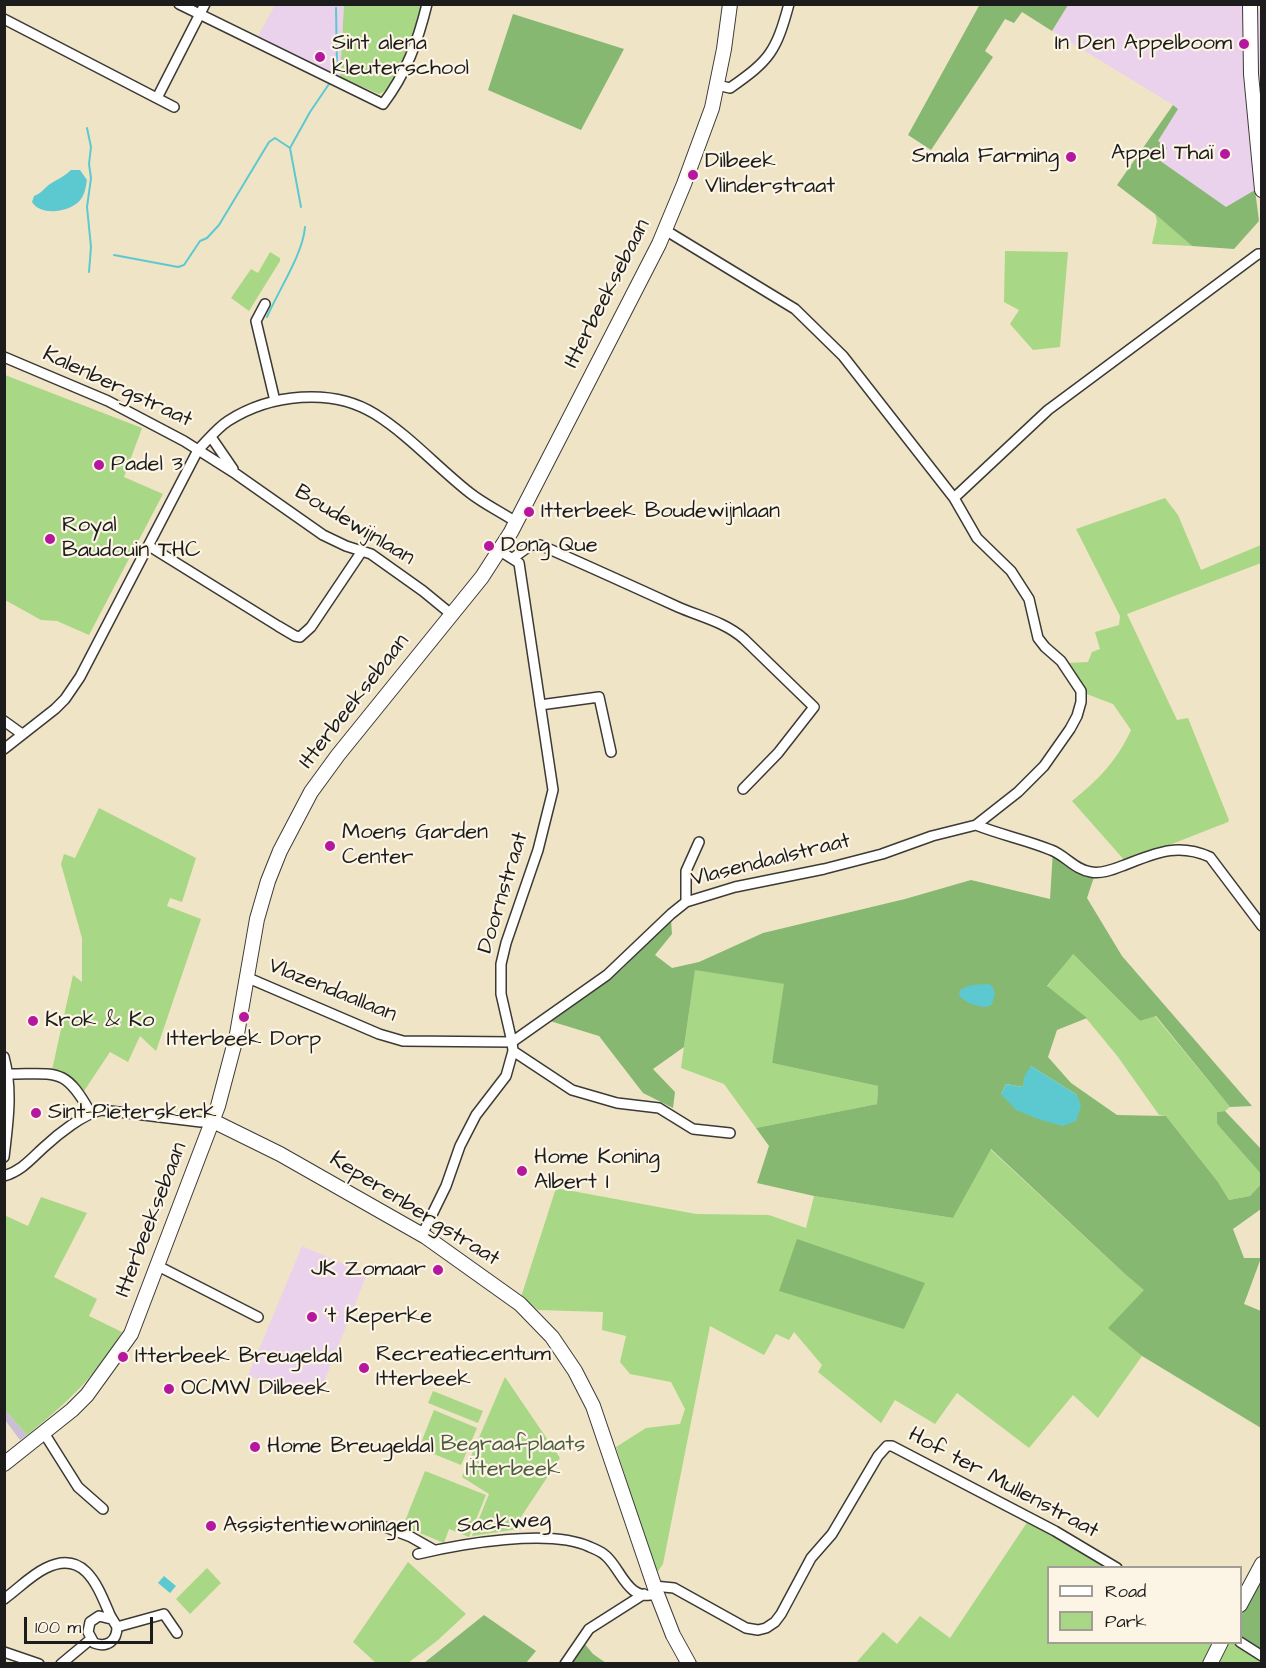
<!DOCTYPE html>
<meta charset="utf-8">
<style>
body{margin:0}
#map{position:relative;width:1266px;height:1668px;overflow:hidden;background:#f0e4c6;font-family:"Architects Daughter",sans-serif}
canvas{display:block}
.frame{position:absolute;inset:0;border:6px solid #1c1c1c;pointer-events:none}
.legend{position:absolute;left:1047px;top:1566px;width:195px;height:78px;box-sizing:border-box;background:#fcf5e5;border:2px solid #a29e95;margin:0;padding:8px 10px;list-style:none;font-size:18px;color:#1c1c1c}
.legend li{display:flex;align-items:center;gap:12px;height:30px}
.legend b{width:30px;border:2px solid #a29e95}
.scale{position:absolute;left:24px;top:1617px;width:129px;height:27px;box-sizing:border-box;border:3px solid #1c1c1c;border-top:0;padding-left:8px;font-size:18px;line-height:21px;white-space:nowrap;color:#1c1c1c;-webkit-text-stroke:4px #fcf5e5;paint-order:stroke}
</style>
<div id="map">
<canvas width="1266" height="1668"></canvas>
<div class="frame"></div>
<ul class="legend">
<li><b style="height:8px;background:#fff"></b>Road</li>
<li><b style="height:16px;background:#a8d785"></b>Park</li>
</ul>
<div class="scale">100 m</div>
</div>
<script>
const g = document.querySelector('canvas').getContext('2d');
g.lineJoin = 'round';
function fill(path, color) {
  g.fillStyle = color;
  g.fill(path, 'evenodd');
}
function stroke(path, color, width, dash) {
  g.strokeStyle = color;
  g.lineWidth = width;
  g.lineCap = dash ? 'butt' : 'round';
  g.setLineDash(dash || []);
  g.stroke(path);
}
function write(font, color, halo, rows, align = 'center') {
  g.font = font + ' "Architects Daughter",sans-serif';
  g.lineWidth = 4.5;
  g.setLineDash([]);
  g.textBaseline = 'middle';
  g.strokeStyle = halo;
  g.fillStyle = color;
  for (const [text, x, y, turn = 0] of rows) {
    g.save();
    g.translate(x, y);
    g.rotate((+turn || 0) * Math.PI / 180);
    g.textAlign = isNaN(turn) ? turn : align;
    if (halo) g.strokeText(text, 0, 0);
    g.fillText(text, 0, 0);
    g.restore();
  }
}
const built = new Path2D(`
 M1247,4L1259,10L1262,13L1261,85L1248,89L1255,190L1227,208L1159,160L1158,141L1178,108L1052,31L1068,5Z
 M275,5H344L340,77L258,36Z
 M302,1246L367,1274L318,1397L248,1376Z`);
const industrial = new Path2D(`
 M5,1410L27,1435L20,1440L5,1420Z`);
const green = new Path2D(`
 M422,4C422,23 399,89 379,94L340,77L344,5Z
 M1155,214L1192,246L1152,244L1157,221Z
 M1005,251L1068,252L1060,347L1033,350L1010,324L1019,310L1004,302Z
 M270,252L280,258V261L249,311L231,298L251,269L258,273Z
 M5,375L142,428L124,477L163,494L89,635L57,621L41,620L5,600Z
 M1165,498L1178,515L1201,570L1261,545V563L1127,614L1177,720L1188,718L1229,820L1228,822L1126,862L1072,801C1098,780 1117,761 1131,730L1113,704L1084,693L1066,663L1088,662L1092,652L1100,649L1095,632L1119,625L1120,616L1076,529Z
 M99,808L196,858L182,902L170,898L167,906L201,919L156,1051L140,1036L128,1062L110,1052L84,1091L69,1075L52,1070L73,975L82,982V938L61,864L64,854L75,858Z
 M1072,953L1140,1021L1155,1016L1230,1107L1225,1111L1217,1112V1124L1261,1174V1184L1250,1196L1229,1200L1218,1182L1166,1116L1159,1115L1118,1057L1086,1018L1047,987Z
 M695,969L785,984L772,1063L878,1086L877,1104L756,1128L724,1084L681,1068Z
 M990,1149L1126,1275L1145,1290L1109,1328L1142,1356L1098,1418L1073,1395L1029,1448L957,1393L935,1424L895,1400L881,1423L818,1372L822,1365L794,1332L789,1340L776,1334L764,1355L710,1326L663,1564L656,1574L616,1447L646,1428L680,1424L685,1409L671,1382L630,1374L620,1362L626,1336L602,1330L603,1312L538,1310L521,1297L556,1188L696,1214L769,1215L806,1228L814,1196L953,1218Z
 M41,1197L87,1213L54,1277L97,1299L89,1316L122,1332C95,1377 67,1403 27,1435L5,1410L4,1215L28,1226Z
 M505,1377L560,1458L517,1523L524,1528L472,1536L489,1494L462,1477Z
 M433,1391L483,1411L478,1423L428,1403Z
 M434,1410L477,1428L461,1465L419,1448Z
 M425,1471L486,1495L469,1537L449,1529L444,1543L403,1526Z
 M1028,1521L1105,1567L1048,1568V1642L1214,1643L1203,1663L855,1664L883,1632L897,1644L920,1616L950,1638Z
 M408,1562L466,1614L438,1640L408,1663H376L353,1642Z
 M207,1568L221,1583L190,1614L176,1599Z
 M1240,1642L1261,1656V1663L1217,1664L1228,1643Z`);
const forest = new Path2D(`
 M980,4L1068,5L1052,31L1022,12L1014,23L1005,19L985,51L993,57L931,150L908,135Z
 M513,14L624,49L581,130L488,90Z
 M1173,105L1178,109L1158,141L1167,148L1159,160L1226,207L1255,190L1259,221L1234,249L1192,246L1155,214L1117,185Z
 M1053,850L1092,873L1094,877L1087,898L1122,956L1252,1106L1230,1107L1156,1016L1140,1021L1073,954L1047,986L1087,1018L1057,1030L1048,1057L1071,1083L1117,1115L1166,1116L1218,1182L1229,1200L1250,1196L1261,1184V1209L1233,1229L1244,1258H1261L1244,1304L1261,1311V1428L1142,1356L1108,1328L1144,1290L1126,1275L991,1149L953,1218L814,1196L757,1183L769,1146L756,1128L877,1104L878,1086L772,1063L784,984L695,970L684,1047L653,1069L675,1092L673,1108L643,1093L599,1036L550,1021L621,970L671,920L672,934L655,955L672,968L699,962L763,933L905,899L971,880L1050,899ZM1031,1066L1077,1095L1001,1094L1006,1084L1023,1087Z
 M1225,1111L1261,1149V1174L1217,1124V1112Z
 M797,1239L925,1283L904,1329L779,1291Z
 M1261,1576V1656L1241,1642L1240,1618Z
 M484,1615L536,1651L526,1663H424Z
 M584,1643L593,1654L606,1663L571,1664Z`);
const water = new Path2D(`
 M71,170H80L87,180C86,186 85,194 81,199C72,212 41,217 32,202L34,196C42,193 44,188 50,184C58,179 65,176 71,170Z
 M988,984L992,986L995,993L992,1004L987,1007C977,1007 965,1003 959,995L960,990L971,985Z
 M1031,1066L1077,1095L1081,1106L1076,1121L1063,1126L1041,1120L1016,1110L1001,1094L1006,1084L1023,1087L1024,1077Z
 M164,1576L176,1586L170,1593L158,1583Z`);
const stream = new Path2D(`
 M336,72L337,68L336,8
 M87,128L91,147L89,164L91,178L87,207L91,247L89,272
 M301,207L290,148L310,112L329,84
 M114,255L178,267L184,265L200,241L207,238L219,225L269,142L275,138L290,148
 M267,317C278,291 303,254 305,227`);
const street = new Path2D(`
 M179,4L383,104C406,74 418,41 427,4
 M4,19L174,107
 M717,85L730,88C770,60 776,52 789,4
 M157,98L205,4
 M265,304L256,321L275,401
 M4,357L108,401L184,441L236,474L323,535L346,546L371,554L423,591L451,614
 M211,437L233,469
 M954,498L1048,410L1258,254H1262
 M149,546L278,626L295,636L300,637L311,627L362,551
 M513,558L531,545H540C586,565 632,586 678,607C701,617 725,622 744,639L814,707L778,753L743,789
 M540,705L599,697L611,752
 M4,721L22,734
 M4,749L55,709L65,699L80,677L198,450C207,441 217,428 228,421C270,394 332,387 375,414C410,436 438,468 470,493C484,504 501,512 516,522
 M976,825C1001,835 1027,840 1051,850C1065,855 1075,870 1091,872C1101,874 1112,870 1122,866C1154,854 1176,842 1210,857L1262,926
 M686,902V871L699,842
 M246,977L379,1034L403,1041L512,1042L607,975L671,914L686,902L735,887L824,869L882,854L932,836L976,825L1018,792L1044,766L1070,729L1077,716L1081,702V691L1061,661L1045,647L1038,638L1029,599L1011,571L977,538L954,498L843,356L795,309L665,230
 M513,1051L572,1090L617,1103L659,1108L693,1129L730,1133
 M4,1057C13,1090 8,1123 4,1157
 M9,1074C57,1074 65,1067 90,1112
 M4,1176C21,1171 30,1160 43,1148C58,1134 83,1114 102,1110L201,1122L213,1121
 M422,1235L446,1186L460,1146L476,1115L506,1076L513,1051L512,1042L501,994V964L506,943L538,850L553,790L519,563L500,551
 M158,1266L258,1317
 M44,1433L78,1487L103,1509
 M385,1527L411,1537L434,1550
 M418,1554C461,1544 550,1528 590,1547C595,1549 602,1552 606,1556C622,1570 627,1602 657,1594
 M654,1586L674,1588L746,1628L758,1630L766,1628L775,1622L781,1614L811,1558L832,1534L878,1456L887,1446H892L1055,1531L1117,1568
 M4,1599C18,1589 31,1575 46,1568C85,1549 98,1587 110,1615C112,1619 115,1623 117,1627C117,1641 107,1648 94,1643L88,1632L90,1622L99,1616L111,1619
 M117,1627L164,1614L177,1633
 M1240,1642L1262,1656
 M4,1652L39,1664
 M61,1664L91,1639
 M565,1664L589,1629L644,1594`);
const secondary = new Path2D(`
 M1250,4L1251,74L1262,190
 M213,1121L280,1154L426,1237L520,1304L552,1337L575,1371L593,1406L657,1594L673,1635L689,1664
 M4,1464L72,1410L87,1395L131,1334L218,1106L237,1034L257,919L268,881L280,851L311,792L338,755L482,577L511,532L659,244L684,184L712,108L724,49L730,4
 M1240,1605L1262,1564
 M1210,1664L1221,1642`);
const markers = [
 [1244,44,6,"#b5179e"],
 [320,57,6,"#b5179e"],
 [1225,154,6,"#b5179e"],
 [1071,157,6,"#b5179e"],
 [693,175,6,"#b5179e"],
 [99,465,6,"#b5179e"],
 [529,512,6,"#b5179e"],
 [50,539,6,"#b5179e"],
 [489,546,6,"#b5179e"],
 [330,846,6,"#b5179e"],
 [244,1017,6,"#b5179e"],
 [33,1021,6,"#b5179e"],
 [36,1113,6,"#b5179e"],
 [522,1171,6,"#b5179e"],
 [438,1270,6,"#b5179e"],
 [312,1317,6,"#b5179e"],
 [123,1357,6,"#b5179e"],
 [364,1368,6,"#b5179e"],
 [169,1389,6,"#b5179e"],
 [255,1447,6,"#b5179e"],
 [211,1526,6,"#b5179e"]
];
const poiNames = [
 ["Sint alena",332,44],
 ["kleuterschool",332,69],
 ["In Den Appelboom",1232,44,"right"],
 ["Appel Thaï",1213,154,"right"],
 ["Smala Farming",1059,157,"right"],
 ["Dilbeek",705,162],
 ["Vlinderstraat",705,187],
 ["Padel 3",111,465],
 ["Itterbeek Boudewijnlaan",541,512],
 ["Royal",62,526],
 ["Baudouin THC",62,551],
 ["Dong Que",501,546],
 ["Moens Garden",342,833],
 ["Center",342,858],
 ["Krok & Ko",45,1021],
 ["Itterbeek Dorp",244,1040,"center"],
 ["Sint-Pieterskerk",48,1113],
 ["Home Koning",534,1158],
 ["Albert I",534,1183],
 ["JK Zomaar",426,1270,"right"],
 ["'t Keperke",324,1317],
 ["Recreatiecentum",376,1355],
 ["Itterbeek",376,1380],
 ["Itterbeek Breugeldal",135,1357],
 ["OCMW Dilbeek",181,1389],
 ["Home Breugeldal",267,1447],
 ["Assistentiewoningen",223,1526]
];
const streetNames = [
 ["Itterbeeksebaan",608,294,-63],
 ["Kalenbergstraat",117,388,25],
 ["Boudewijnlaan",354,526,31],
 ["Itterbeeksebaan",355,702,-52],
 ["Vlasendaalstraat",771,861,-14],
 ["Doornstraat",504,893,-73],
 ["Vlazendaallaan",332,991,22],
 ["Keperenbergstraat",414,1210,32],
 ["Itterbeeksebaan",152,1220,-69],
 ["Hof ter Mullenstraat",1003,1484,28],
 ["Sackweg",504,1524,-4]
];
const parkNames = [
 ["Begraafplaats",513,1445],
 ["Itterbeek",513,1470]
];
fill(built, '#ead1ec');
fill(industrial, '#cabfd6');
fill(green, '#a8d785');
fill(forest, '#86b872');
fill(water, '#5cc9d1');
stroke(stream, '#5cc9d1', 2);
stroke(street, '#3c3a36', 12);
stroke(secondary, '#3c3a36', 16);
stroke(street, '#fff', 9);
stroke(secondary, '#fff', 14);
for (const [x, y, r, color] of markers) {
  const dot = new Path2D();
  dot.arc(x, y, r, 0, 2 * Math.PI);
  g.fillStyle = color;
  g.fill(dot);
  stroke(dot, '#fcf5e5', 2);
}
write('22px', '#1c1c1c', '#fcf5e5', poiNames, 'left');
write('22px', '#1c1c1c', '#fcf5e5', streetNames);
write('22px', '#4d5d41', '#fcf5e5', parkNames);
</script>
